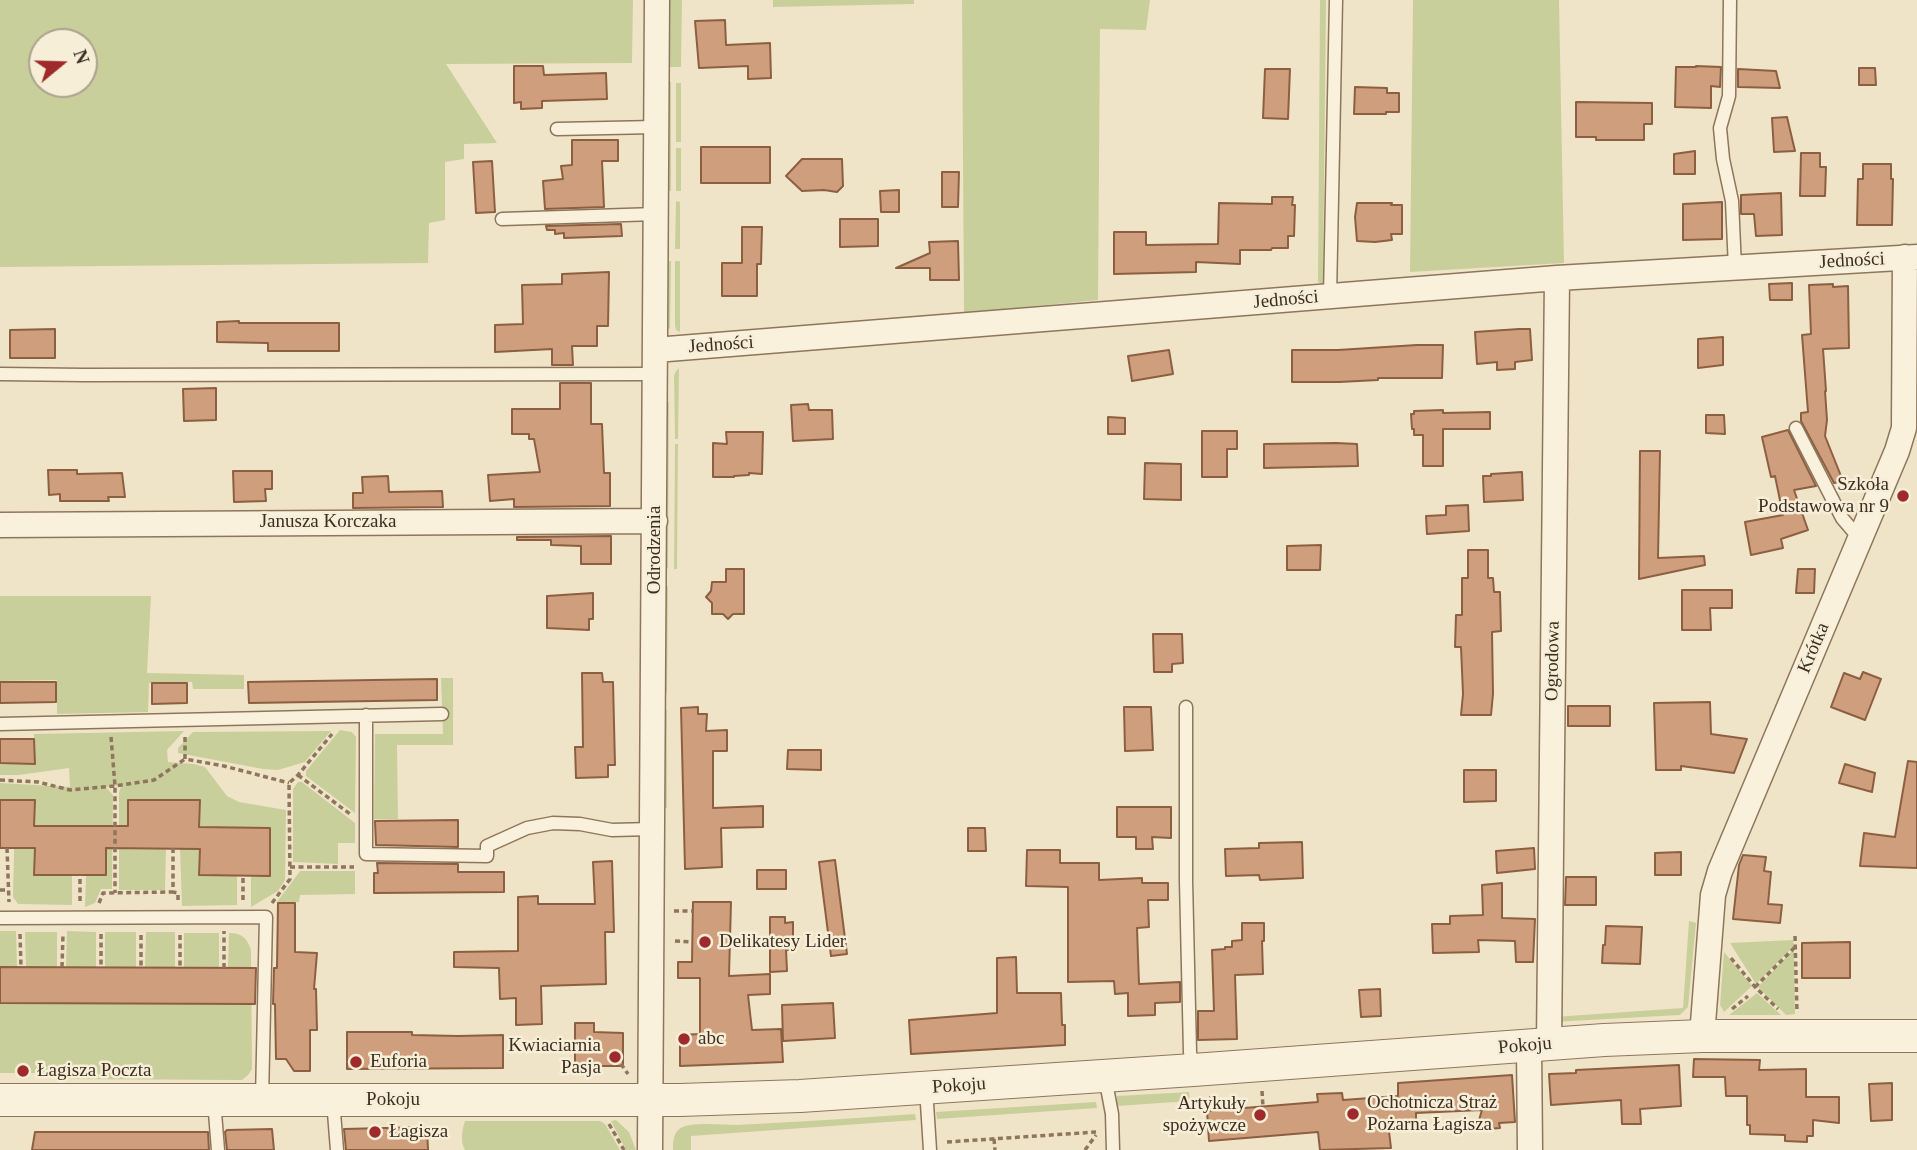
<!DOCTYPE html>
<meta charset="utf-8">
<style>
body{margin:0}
#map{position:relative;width:1917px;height:1150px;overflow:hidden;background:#f0e4c8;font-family:Georgia,serif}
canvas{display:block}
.north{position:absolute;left:28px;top:28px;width:70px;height:70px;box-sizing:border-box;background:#f7eed8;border:2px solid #ada18e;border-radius:50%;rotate:71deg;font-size:19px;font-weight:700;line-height:28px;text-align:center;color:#3d2e20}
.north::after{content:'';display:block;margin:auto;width:24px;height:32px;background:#9e2a2b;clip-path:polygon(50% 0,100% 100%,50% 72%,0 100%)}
</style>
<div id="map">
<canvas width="1917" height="1150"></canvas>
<div class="north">N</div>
</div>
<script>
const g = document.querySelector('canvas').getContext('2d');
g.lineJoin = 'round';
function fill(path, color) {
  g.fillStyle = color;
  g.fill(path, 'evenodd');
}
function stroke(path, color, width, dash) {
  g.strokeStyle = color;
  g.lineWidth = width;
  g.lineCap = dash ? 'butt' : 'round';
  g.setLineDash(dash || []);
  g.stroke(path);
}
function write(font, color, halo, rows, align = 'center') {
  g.font = font + ' Georgia,serif';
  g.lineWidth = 5;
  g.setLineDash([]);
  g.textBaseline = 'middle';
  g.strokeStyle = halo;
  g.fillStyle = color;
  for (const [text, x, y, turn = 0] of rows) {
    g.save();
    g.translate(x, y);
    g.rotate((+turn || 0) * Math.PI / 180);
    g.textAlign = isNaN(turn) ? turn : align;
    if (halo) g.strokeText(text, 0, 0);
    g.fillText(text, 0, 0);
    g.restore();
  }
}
const green = new Path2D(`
 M0,0H633L632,63L446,64L497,143L464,144V159L445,162V220L429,223L428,263L0,267ZM42,42H84V84H42Z
 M667,0H682L681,67H667Z
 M773,0H914V4L773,7Z
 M962,0H1150L1146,30L1100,29L1098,300L964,313Z
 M1320,0H1326L1323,285L1318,282Z
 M1413,0H1559L1564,263L1410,272Z
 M667,82H671V191H666Z
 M676,83H681V142H676Z
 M676,148H681V191H676Z
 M676,201L680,202V249H675Z
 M666,261H671L670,329L667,327Z
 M675,261H680V332L676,330L675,325Z
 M679,368L678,439H675L674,376L676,371Z
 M665,402H669L668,568L665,569Z
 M675,444H678L677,569H674Z
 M665,586H668L667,693L664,692Z
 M0,596H151L147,673L244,675V689H193L192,682L149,683L148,712L57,714V680L0,681Z
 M441,678H453V745H397L398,819H374L375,734H443Z
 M664,710H667V808H664Z
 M340,730L352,732L356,737L355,813L306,776V771Z
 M184,731L167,750L168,762L194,764L205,767L227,796L239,802L286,810L285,880L278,891L251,907V876L271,875L270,827H200L199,800H129L127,848H166L165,890H119V793L121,786L123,785L106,787L113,795L112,889H101L95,903L85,907L86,876L106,875V827L35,825L34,800H0V783L70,787L69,768L19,775H0V764H35L34,734Z
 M331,731L305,762L278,770L263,769L178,753V748L193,732Z
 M298,782H302L355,823V843H338V864L293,862V789Z
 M34,848V875L72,876V905L18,904L13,897L14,849Z
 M180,849H200L199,876H237V905L182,906Z
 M300,871H355V894L300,895L299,902H277Z
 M1689,921L1696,923L1688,1007L1680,1015L1552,1022L1554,1017L1683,1008Z
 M0,931H16L17,967H0Z
 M67,931L96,932V967H66Z
 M25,932H57V967H26Z
 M105,932H136V967H105Z
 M146,932H175V967H145Z
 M184,933H219V967H184Z
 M229,933C242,933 247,938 251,950L252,1069L248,1075L242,1080L63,1079L52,1073H0V1004H247L248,968L228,967Z
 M1793,940L1794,946L1756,984L1730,943Z
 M1794,949L1795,1014L1786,1015L1758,987Z
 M1724,952L1752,986L1724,1012L1720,1005Z
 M1757,993L1781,1015H1729Z
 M1189,1092L1190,1101L1117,1106V1096Z
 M1096,1102L1097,1108L937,1119L936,1112Z
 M915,1114L916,1120L691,1136V1150H673C673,1141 673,1131 683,1127C696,1122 722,1125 737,1125C796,1122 856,1118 915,1114Z
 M616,1120L629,1132L636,1150H626L611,1121Z
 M465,1121H600L605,1124L620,1150H465C460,1142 462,1129 465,1121Z`);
const building = new Path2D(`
 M725,20L726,45L770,43L771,78L748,79V66L699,68L695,21Z
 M514,66H543L544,75L606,73L607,99L542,101V108L521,109V102L514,103Z
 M1696,66L1721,67L1720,87L1711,86V108L1675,107L1676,67H1696Z
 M1859,68H1875L1876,85H1859Z
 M1265,69H1290L1288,119L1263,118Z
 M1738,69L1776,71L1780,88L1738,87Z
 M1355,87L1387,88V93H1399V112H1386V114H1354Z
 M1576,102L1652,103V124H1644V140H1596V137H1576Z
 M1787,117L1795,151L1774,152L1772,118Z
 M572,140H618V161H602L604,207L545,209L543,181L563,179L561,166L572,165Z
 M701,147H770V183H701Z
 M1695,151V174H1674V154Z
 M1801,153H1820V167H1826L1825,196H1800Z
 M802,159H842L843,186L837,192L824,190L802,191L786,176Z
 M492,161L495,212L476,213L473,162Z
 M1863,164H1891V179H1893L1892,225H1857L1858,179H1863Z
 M942,172H959L958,207H942Z
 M899,190V212H881L880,191Z
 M1781,193L1782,235L1756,236L1754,214H1741V195Z
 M1272,197H1293L1292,205H1295L1294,236H1288V248H1272L1271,250H1240V264L1196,262V272L1114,274V232H1146V245L1218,244L1219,203L1272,204Z
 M1722,202V239L1683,240V204Z
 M1357,203H1392L1391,205H1402V234H1391L1392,240L1375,242L1357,241L1355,217Z
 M840,219H878V246L840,247Z
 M621,224L622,236L564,238V233L555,234V230H547L546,226Z
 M742,227H762L761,264H757V296H722V263H742Z
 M958,241L959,280H930V268H896L930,253L929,242Z
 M609,272L608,326H597V346H572L573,365H552V349L495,352V325L523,324L522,285L562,284V274Z
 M1792,283V300H1770L1769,284Z
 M1833,284V287L1848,286L1849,348L1823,349L1826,391H1825L1827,420L1825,436L1843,481L1834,483L1801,421V413L1808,412L1802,335L1811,334L1809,285Z
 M239,321V323H339V351H268V343L217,342V322Z
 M55,329V358H10V330Z
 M1519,329H1530L1532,360L1515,362V369L1497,370V362L1477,364L1475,332Z
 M1723,337V365L1698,368V339Z
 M1417,345H1443L1442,378H1378V380L1339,382H1292V350H1338Z
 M1169,350L1173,374L1132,381L1128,356Z
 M560,383H591V424H602L604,473H610V506L514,507V499L490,501L488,475L540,472L534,439H529V434H512V409H560Z
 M216,388V420L184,421L183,389Z
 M808,404L809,410H832L833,439L793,441L791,405Z
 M1443,410V413L1490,412V429H1443V466H1423V435H1414V429H1412L1411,414H1414V411Z
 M1706,415H1724L1725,434L1706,433Z
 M1108,417L1125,418V434H1108Z
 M1788,430L1816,486L1794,490L1808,530L1781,539L1783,548L1751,555L1745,522L1783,515L1775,476L1771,477L1762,437Z
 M1202,431H1237V449H1227V477H1202Z
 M726,432H763L762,474L749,473V475L734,476V477H713V443L727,444Z
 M1336,443L1357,444L1358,466L1264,468V444Z
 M1640,451H1660L1658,558L1704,556L1705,565L1639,579Z
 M1145,463L1181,464V500L1144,499Z
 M48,470H77V474L122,473L125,497H108L109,501H60V494L49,495Z
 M233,471H272V489H265L266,501L234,502Z
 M1522,472L1523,500L1484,502L1483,476H1491V474Z
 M388,476L389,492L442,491L443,507L353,508V493H363L362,477Z
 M1468,505L1469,531L1427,534L1426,516L1446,515V506Z
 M611,536V564H581V546L551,545V540H517V537Z
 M1321,545L1320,570H1287V546Z
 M1468,550H1488V578H1493L1494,592H1500L1501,631L1492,632L1493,694L1491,715H1461L1463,694L1461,647H1455L1456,615H1462V578H1468Z
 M726,569H744V614H733L728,619L723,614H712V603L706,597L711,591L712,582H726Z
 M1798,569H1815L1814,593H1796Z
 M1682,590H1732V608H1710L1711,630H1682Z
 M593,593V619H589V630L547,628V596Z
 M1153,634H1182L1183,663L1172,664V672H1154Z
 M1863,672L1881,679L1865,720L1831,707L1844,673L1860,679Z
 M582,673H602L603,682H613L615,765H608V777L576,778L575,747H583Z
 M437,679V700L249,703L248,682Z
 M0,682H56V702L0,703Z
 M152,683H187V703L152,704Z
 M1710,702L1711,734L1747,739L1734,773L1681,766V770H1656L1654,703Z
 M1568,706H1610V726H1568Z
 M698,707V714H707L706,731L727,730V751H713V808L763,806V827L721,828L722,867L685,869L681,708Z
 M1124,707H1151L1153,750L1125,751Z
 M0,739H34L35,764L0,763Z
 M788,750H821V770L787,769Z
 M1908,761L1917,762V868L1860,866L1864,833L1895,837Z
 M1845,764L1875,773L1872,792L1839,783Z
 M1464,770H1496V801L1464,802Z
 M0,800H35L34,826H128V800H200L199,827L270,828V876L199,875L200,849L106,848V875H34L35,848H0Z
 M1117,807H1171V838L1152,837L1153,849H1136V837H1117Z
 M458,820V847L376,845L375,821Z
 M968,828H985L986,851H968Z
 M1302,842L1303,878L1260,880L1259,875L1226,876L1225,849L1259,848V843Z
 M1534,848L1535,869L1497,873L1496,851Z
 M1027,850H1060V863H1099V880L1142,878V883H1168V900H1148L1149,927L1137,928L1139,984L1180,982V1002L1155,1003V1015L1128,1016V993L1115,994L1114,981L1068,982V887L1026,886Z
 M1681,852V875H1655V853Z
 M1743,855L1766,857L1764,871L1771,872L1768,904L1782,905L1780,923L1733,919L1739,865Z
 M835,860L847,954L831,956L819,862Z
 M612,861L614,932H605L606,984L541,986L542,1024L516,1025V998L500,999L499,968L454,967V952L518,951V897L538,896V904H595L593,862Z
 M377,863L458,864V872H504V892L374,893V873H378Z
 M757,870H786V889H757Z
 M1566,877H1596V905H1565Z
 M1502,883V918L1535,919L1533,962H1516L1515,941L1478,940L1479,952L1433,953L1432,924H1450V916L1483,915L1482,885Z
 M693,902H731L729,976L770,974V994L748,995L752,1030L781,1029L783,1062L680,1066V1035L700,1034V978H678V962H692Z
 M278,903H295V952L317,953L314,989H316L317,1030H310V1071H294L286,1059H276L275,1004H273L274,968H277Z
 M770,917H785V923L793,922V950H786L787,971L770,972Z
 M1242,923H1264V941H1262L1263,974L1235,975L1237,1039L1198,1040V1011H1214L1212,950L1225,949V947H1232V941L1242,940Z
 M1606,926L1642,927L1640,964L1602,963L1603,945H1605Z
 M1850,942V978H1802V943Z
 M1016,957L1017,993H1061L1062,1025H1065V1045L911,1054L909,1020L997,1013V958Z
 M0,967L256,968L255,1004L0,1003Z
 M1380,989L1381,1016L1361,1017L1359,990Z
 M833,1003L835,1038L783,1041L782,1005Z
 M575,1023H594V1032L623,1033V1066H575Z
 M347,1032H412V1035L458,1036L503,1035V1068L347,1069Z
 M1694,1059L1760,1060L1759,1070L1806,1069V1097H1839V1123L1813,1120V1136H1807V1142L1785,1141V1135L1750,1134V1125H1747V1096H1726L1725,1077H1693Z
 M1679,1065L1681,1106L1640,1109L1641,1124H1622L1621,1100L1551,1105L1549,1074L1576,1073V1070Z
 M1512,1075L1515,1122L1499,1123L1500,1128L1476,1130L1482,1110L1416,1113V1121L1388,1123L1391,1148L1320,1150L1318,1132L1209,1141L1207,1111L1318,1102L1317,1094L1342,1093L1343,1100L1398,1096V1083Z
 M1892,1083V1120L1871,1121L1869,1084Z
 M427,1127L428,1150H346L344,1129Z
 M272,1129L274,1150H227L225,1132L227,1130Z
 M35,1132H208L209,1150H32Z`);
const path = new Path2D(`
 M111,737L115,786V893
 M185,737V759L224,766L289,783
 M298,775L350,814
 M0,780L38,782L70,790L115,786L154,780L185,759
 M7,848L9,902
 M173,848V892L178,893V902
 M290,867H354
 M0,890H7
 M243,900V876
 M80,901V875
 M99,903L103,893L173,892
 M272,903L290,879L289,783L298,775L332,734
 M674,911H693
 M20,934L21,967
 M101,934V968
 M141,935V968
 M180,935V968
 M1795,936L1797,1012
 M675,941L692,942
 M1731,958L1755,987L1778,1009
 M62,967L63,934
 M224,968V931
 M1755,987L1796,946
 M1732,1009L1748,996
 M621,1064L628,1074
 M1262,1091L1263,1107
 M1211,1096L1212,1111
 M609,1124L624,1150
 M994,1139L995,1150
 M947,1142L1096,1132
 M1085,1150L1096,1135`);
const service = new Path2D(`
 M1730,0L1729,96L1720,128L1723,159L1732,201L1735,268
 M557,129L656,127
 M502,219L656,214
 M1330,296L1336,0
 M0,374L84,375L656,374
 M1796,428L1842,518L1860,539
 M1186,707V881L1190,1052L1193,1070
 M366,715V854L487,856V846L527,828L553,823L580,824L612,830L652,829
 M0,724L442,714
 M0,918L266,917L262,1099
 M1105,1077L1112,1114L1113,1150
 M926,1088L930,1150
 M214,1100L218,1150
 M333,1100L337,1150`);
const minor = new Path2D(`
 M655,350L1557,278L1917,257
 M0,525L655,521
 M1702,1036L1713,895L1720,871L1897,451L1904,428L1905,257
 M1549,1044L1557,278
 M1529,1046L1530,1150
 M650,1150L657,0`);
const tertiary = new Path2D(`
 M0,1100H680L800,1096L1193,1070L1604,1040L1702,1036H1917`);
const markers = [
 [1903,496,7,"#9e2a2b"],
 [705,942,7,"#9e2a2b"],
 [684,1039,7,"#9e2a2b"],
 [615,1057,7,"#9e2a2b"],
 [356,1062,7,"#9e2a2b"],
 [23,1071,7,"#9e2a2b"],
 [1353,1114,7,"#9e2a2b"],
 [1260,1115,7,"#9e2a2b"],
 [375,1132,7,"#9e2a2b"]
];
const streetNames = [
 ["Jedności",1852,261,-3],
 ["Jedności",1286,300,-5],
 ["Jedności",721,345,-4],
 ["Janusza Korczaka",328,522],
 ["Odrodzenia",655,550,-90],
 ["Krótka",1814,648,-67],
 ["Ogrodowa",1553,661,-89],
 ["Pokoju",1525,1046,-5],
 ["Pokoju",959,1086,-4],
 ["Pokoju",393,1100]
];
const poiNames = [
 ["Szkoła",1889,485,"right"],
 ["Podstawowa nr 9",1889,507,"right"],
 ["Delikatesy Lider",719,942],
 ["abc",698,1039],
 ["Kwiaciarnia",601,1046,"right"],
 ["Pasja",601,1068,"right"],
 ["Euforia",370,1062],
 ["Łagisza Poczta",37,1071],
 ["Ochotnicza Straż",1367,1103],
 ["Pożarna Łagisza",1367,1125],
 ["Artykuły",1246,1104,"right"],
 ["spożywcze",1246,1126,"right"],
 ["Łagisza",389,1132]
];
fill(green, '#c9cf9b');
fill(building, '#cf9f7d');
stroke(building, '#8d5f41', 2);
stroke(service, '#8d765c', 15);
stroke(minor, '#8d765c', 27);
stroke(tertiary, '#8d765c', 34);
stroke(path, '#8d765c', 3.5, [5, 3.5]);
stroke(service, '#faf1dc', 12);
stroke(minor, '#faf1dc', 24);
stroke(tertiary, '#faf1dc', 32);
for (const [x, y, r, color] of markers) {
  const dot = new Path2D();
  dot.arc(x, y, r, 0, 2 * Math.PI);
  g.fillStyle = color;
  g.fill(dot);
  stroke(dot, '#f7eed8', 2.5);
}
write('19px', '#3d2e20', '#f7eed8', streetNames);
write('19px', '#3d2e20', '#f7eed8', poiNames, 'left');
</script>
